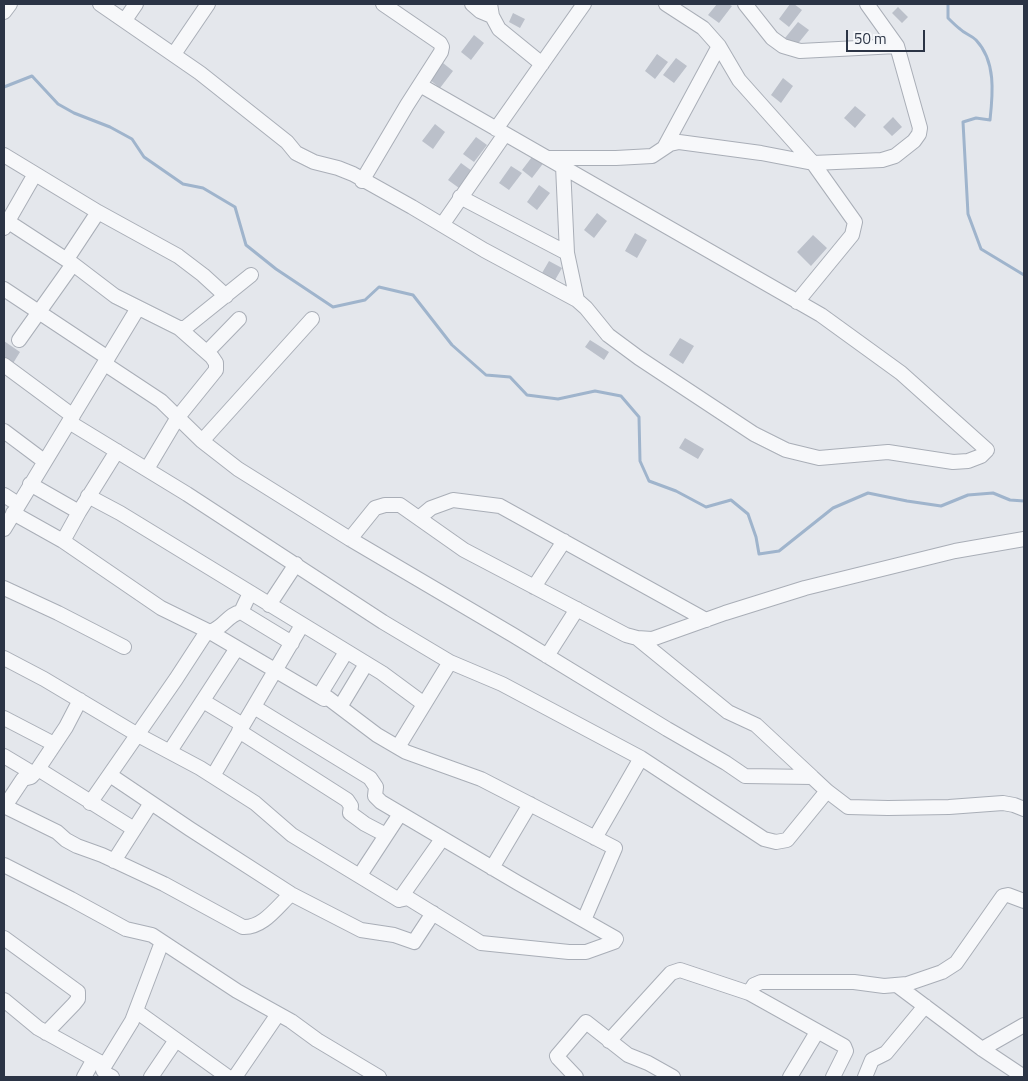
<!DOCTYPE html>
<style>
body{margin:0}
#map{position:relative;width:1028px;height:1081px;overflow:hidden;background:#e4e7ec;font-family:"Titillium Web",sans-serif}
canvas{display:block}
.frame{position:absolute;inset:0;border:5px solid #2b3445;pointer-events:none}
.scale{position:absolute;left:846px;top:30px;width:79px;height:22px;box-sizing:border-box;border:2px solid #2b3445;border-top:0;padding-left:6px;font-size:15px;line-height:18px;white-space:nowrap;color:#2b3445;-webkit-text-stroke:4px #f4f6f9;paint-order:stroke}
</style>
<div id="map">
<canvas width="1028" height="1081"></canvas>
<div class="frame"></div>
<div class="scale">50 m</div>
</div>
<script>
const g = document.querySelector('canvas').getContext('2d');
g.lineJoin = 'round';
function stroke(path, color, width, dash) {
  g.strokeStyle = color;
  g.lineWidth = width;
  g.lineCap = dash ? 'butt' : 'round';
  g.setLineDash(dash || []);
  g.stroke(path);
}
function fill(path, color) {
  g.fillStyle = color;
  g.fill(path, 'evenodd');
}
const stream = new Path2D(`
 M948,4V18C952,22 956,26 960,29C965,34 971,35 976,40C996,61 993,93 990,120L976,118L963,122L968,214L981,249L1024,275
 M4,87L32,76L58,104L74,113L110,127L132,139L144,157L183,184L203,188L235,207L246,245L276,269L333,307L365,300L379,287L413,295L452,345L486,375L510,377L527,395L558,399L595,391L621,396L639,417L640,461L649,481L676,491L706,507L731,500L748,514L756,537L759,554L779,551L833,508L868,493L907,501L941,506L968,495L993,493L1010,500L1024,501`);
const building = new Path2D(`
 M717,4H728L732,6L719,23L708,15Z
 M790,4H794L802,10L789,27L779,19Z
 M898,7L908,17L902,23L892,13Z
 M513,13L525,19L520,28L509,22Z
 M798,22L809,30L796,46L785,38Z
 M474,35L484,43L471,60L461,52Z
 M657,54L668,62L655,79L645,71Z
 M676,58L687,66L674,83L663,75Z
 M443,63L453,71L440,88L430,80Z
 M783,78L793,86L781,103L771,95Z
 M855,106L866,115L855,128L844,118Z
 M893,117L902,127L892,136L883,127Z
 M435,124L445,132L433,149L422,141Z
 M476,137L487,145L474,162L463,154Z
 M535,153L545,161L532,178L522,170Z
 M461,163L472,171L459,188L448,180Z
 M511,166L522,173L509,190L499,183Z
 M539,185L550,193L537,210L527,202Z
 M597,213L607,221L594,238L584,230Z
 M635,233L647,240L637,258L625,251Z
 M813,235L827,248L811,266L797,252Z
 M549,261L562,268L555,280L542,273Z
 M680,338L694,346L683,364L669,355Z
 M590,340L609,352L604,360L585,347Z
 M4,341L20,352L12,365L4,359Z
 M685,438L704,449L698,459L679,448Z`);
const minor = new Path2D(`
 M100,4L200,73L287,142L296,153L314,162L338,168L353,174L412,207L484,250L577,300
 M472,4L480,11L492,16
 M490,4L492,16L499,29L542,64
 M666,4L703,28L719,46L739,80L813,163L855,222L852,235L797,302
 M745,4L772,38L783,46L800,51L897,46
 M4,12L10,4
 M125,20L136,4
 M174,54L208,4
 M420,85L821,315L901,373L987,450L981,456L968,461L953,462L888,452L819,458L786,450L754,434L639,358L608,335L586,308L577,300L567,253L563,166
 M496,129L584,4
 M664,148L719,46
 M4,155L98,212L178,256L203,275L226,296
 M550,158H616L652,156L670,144L679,142L761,153L813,163L882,160L895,156L914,141L919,134L920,128L897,46L867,4
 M362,181L407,105L441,52L442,47L440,43L383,4
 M460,197L567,253
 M4,219L73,264L19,340
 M442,225L505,134
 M4,228L35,174
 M67,259L98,212
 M73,264L115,296L179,328H185L251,275
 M4,289L108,358
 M207,352L239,319
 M105,364L161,401L202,441L238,469L350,539L513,635L667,729L726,763L745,776L812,777L827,791L848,807L888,808L949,807L1003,803L1014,805L1024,809
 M4,365L73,416
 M69,422L187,494L383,622L450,662L502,684L641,758L764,839L776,842L787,840L827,791
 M4,431L44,461
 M202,441L312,319
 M147,469L178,417L216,370V363L212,357L179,328
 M30,484L79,512
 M4,495L18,504
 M88,496L120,513L382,673L424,704
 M13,513L63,541L161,608L210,632L319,696L324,699L328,698L377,735L406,752L481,779L615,848L584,920
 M419,518L431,508L453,500L500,506L706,620
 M4,529L138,308
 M350,539L375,508L385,505H400L464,550L626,635L637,638L652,639L725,613L805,588L955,551L1024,539
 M63,541L79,512L117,451
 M534,587L564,541
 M4,588L58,613L124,647
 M269,605L296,564
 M241,612L292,643
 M637,638L728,712L756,725L812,777
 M547,656L577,609
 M4,658L44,679L138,735L200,768L255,803L292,835L399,900L408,898L481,943L569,952H586L614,942L616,939L615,938L518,883L381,802L375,796L376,787L370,778L254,707
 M319,696L346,652
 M203,701L243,725
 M340,707L366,664
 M4,718L54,744
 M239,731L347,800L351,806L350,813L365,824L386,835
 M398,747L450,662
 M170,751L237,648
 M4,756L34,774
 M38,769L134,829
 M110,775L190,829L291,894L361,930L394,935L414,942L433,913
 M213,776L302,625
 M90,803L176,679L204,636C207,632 210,633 214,630C225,625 229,614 241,612L250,593
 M4,806L57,832L66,840L77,846L102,855L164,884L243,927C263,928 277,907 291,894
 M5,806L23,779L31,777L38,769L66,727L80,700
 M595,838L641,758
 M114,861L151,803
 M4,865L71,899L126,929L152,935L237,991L291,1021L317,1040L379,1077
 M492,868L530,804
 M360,875L400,814
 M399,900L442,839
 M4,938L78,992V999L74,1004L46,1033
 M898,986L982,1049L1024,1077
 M749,993L754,985L761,982H854L884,986L907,984L942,972L956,963L1003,896L1008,895L1024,901
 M4,1000L38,1028L105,1065
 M136,1011L228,1077
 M609,1041L671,973L680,970L749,993L844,1046L846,1051L833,1077
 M982,1049L1024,1025
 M84,1077L94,1059
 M112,1077L106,1074L103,1070L105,1065L132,1021L162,942
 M151,1077L176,1040
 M235,1077L278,1014
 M576,1077L558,1058L557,1056L586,1022L628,1055L648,1063L673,1077
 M790,1077L817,1032
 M865,1077L872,1060L886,1053L925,1006`);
stroke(stream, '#9fb4cc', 3);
fill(building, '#bbc0ca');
stroke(minor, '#a9aeb7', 16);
stroke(minor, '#f7f8fa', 14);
</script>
